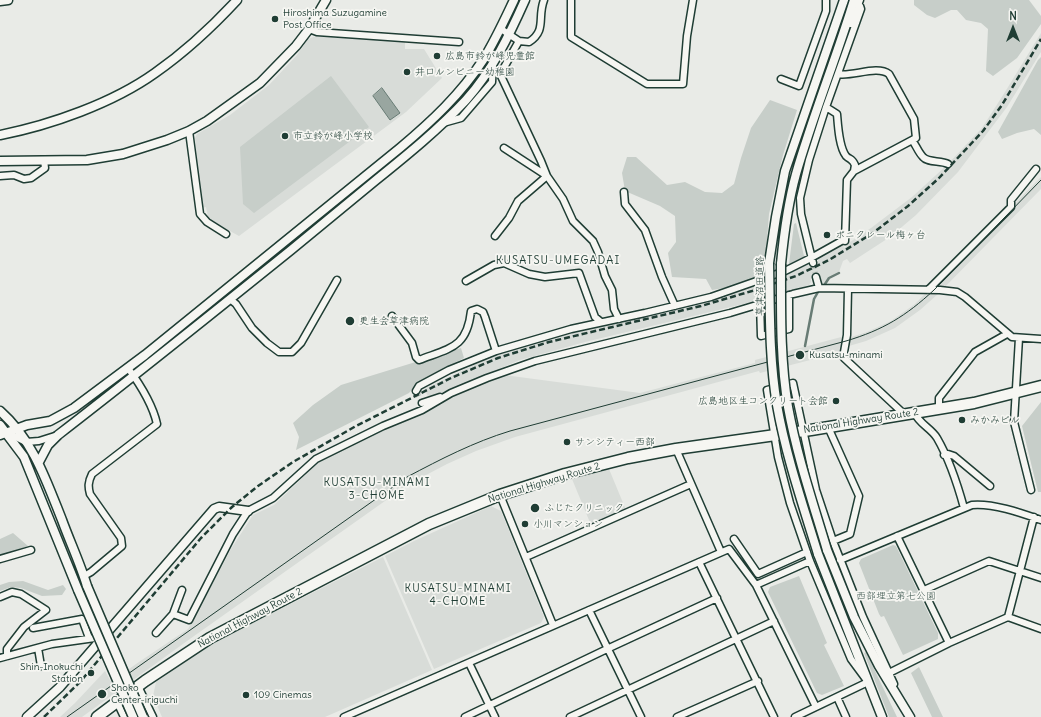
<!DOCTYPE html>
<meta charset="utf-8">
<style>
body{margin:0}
#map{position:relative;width:1041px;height:717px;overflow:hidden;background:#e9ebe7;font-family:Delius,sans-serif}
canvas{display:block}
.north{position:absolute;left:993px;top:8px;width:40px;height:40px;-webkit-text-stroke:3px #f6f6f2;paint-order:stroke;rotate:0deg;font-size:11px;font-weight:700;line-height:16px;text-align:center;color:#1f3d34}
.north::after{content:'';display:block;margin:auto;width:14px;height:18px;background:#1f3d34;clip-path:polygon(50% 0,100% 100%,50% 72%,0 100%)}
</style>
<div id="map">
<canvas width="1041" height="717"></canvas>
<div class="north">N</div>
</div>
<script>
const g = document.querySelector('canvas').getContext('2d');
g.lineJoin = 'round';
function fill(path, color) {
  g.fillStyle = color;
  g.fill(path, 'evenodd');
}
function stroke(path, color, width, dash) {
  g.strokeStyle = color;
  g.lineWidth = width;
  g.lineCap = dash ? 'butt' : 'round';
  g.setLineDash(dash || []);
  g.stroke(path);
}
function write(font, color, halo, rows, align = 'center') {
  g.font = font + ' Delius,"Klee One",sans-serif';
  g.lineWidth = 3.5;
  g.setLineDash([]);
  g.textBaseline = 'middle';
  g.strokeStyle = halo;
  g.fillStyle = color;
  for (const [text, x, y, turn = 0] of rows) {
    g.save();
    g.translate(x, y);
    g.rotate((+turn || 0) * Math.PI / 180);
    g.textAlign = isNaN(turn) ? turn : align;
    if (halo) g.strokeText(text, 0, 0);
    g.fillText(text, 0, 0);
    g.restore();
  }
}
const built = new Path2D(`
 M1041,33V52L1007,107L958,172L916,215L890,237L850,263L847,259L843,261L839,272L828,278L824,284H821L820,274L811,278V282L809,285L760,300L585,342L520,360L429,398L424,389L497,354L537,341L722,298L807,264L809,266L818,261V258L842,244H843L844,248L847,246V244L871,228L912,197L947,165L982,128L1005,92Z
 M316,36L405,41V49H424L442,78L406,112L239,236L219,225L208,217L206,207L202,208L195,138L197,134L230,115L269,85L297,55L308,39Z
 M1041,177V189L938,294L920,310L895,328L866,341L842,348L841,352L760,373L759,371L515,437L476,451L447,464L409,484L187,641L82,717H60L75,703L105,671L111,682L136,664L188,629L231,549L253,515L274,505L319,462L390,426L425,412L454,396L504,375L640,393L755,363V360L845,336V339L867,332L891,321L915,304Z
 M609,469L626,510L591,525L572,479Z
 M491,506L501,511L544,617L541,623L434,669L385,556L414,541Z
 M383,557L432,670L325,717H162L153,696L156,682L207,647L233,633Z`);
const green = new Path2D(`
 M914,0H1029L1041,16V24L1017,58L993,76L986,71L988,29L981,23L966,20L957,10H951L935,18L927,15L914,5Z
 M1041,57V135L1034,129L1017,133L1002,139L998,132L1038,60Z
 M331,76L369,127L254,213L243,204L240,147Z
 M770,100L797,110L783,155L769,214L765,265L754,278L730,287L712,290L706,279L672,277L668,253L676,242L675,216L660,206L625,191L622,173L627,157H636L667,185L685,182L705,192L722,193L734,184L741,158L751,128Z
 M796,223L804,256L803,258L792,264H789L794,224Z
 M461,348L464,358L418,382L409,393L296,450L299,437L293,423L313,405L341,385Z
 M1041,402V492H1038L1022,426Z
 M13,533L28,546L0,556V539Z
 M893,545L896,546L938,633V639L903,655L884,616L881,617L879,614L859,563L861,559Z
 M799,576L827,643L824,645L844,686L822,695L817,693L768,592L770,587Z
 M23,581L48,590L63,585L66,589L62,595L42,596L21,588L11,587L0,591V585L9,582Z
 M866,652L897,717H889L864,653Z
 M919,667L943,717H932L911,673Z`);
const water = new Path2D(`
 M382,88L400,113L390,120L373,96Z`);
const stream = new Path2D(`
 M825,284L829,278L839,273
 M805,346L814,299L818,292`);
const minorTunnel = new Path2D(`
 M813,263L816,277
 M416,391L422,403`);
const minor = new Path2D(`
 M571,0V37L647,84H683L687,36L693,0
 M850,24L860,0
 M309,29L317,32L459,42
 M501,29L519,41L529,42C547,30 537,18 544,0
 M838,74C852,77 877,65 889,74L914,119L916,138L854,171
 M781,79L799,86L826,11V0
 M826,107L837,114C838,126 839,147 846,156C850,160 852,158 855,165L854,171L847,180L845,241
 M443,123L461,118L492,82L493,64
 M189,131L200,214L207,222L226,234
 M912,140C916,145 918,152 923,157C928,163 941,160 948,164
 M504,148L547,176L563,199L573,221L593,241L598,252L605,276L612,290L614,309L619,319
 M0,176L14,175L24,179L31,178L45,168L44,160
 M624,192L625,204L645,230L662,277L675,306
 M495,236L509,218L518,201L547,176L541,161L501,76L502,71L519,41
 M813,263L801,214L800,198L809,160L826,107L861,9L860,6
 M816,277L819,288
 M466,281L494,265L504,263L529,274L545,277L579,273L595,317L601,322
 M848,289L847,335L844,352V358L904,414
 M928,290L1011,207V200L1036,169
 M230,299L236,304L252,328L267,343L279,352H292L301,343L337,280
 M760,303L761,336L789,329V295
 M392,316L412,343L416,357L419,360C450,348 467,348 471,311L477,309L483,312L485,317L496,351
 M1019,338L1014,422L1031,490
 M416,391L419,386L449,370L496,351L571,329L645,313L711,297L785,271L811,258L845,239
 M422,403L440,397
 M939,408V398L975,352L1007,334
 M914,412C919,424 931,428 937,438C948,457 958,486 964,508
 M828,427L859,496L850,534L833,541
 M6,432L26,442L39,441L58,435
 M676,449L721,552
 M944,455L948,454L954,456L990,486
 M500,495L553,625
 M897,536L949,643
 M734,539L758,574L807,552
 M526,557L691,484
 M0,559L31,550
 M840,560L972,505C993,503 1021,513 1041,520
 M699,562L774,717
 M84,576L91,572L122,546L121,538L90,494C88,487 88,482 92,474L157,424C153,406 139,383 128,368
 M756,585L810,561
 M924,590L989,561L1041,578
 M0,597L12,592L21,594L46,610L24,627L7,649V656
 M589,610L641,717
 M173,614L182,590
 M1008,617L1034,517
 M33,628L82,619L89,638
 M156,633L173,614L189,620L233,534L248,511L273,498L316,459L383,426L422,410L451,393L487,378L535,361L730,313L793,294L819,288L940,290L957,292L965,297L1012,337L1041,339
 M38,648L41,666
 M0,658L52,644L102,637
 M469,663L495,717
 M889,673L949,643L1008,617L1041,629
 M138,686L153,717
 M837,697L846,717
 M117,702L124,717
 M344,717L729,549L756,585L816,707
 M465,717L607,649L717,598
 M570,717L774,621
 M677,717L758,681
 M795,717L868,682L851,659L810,561L790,503L778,457L767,390L793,383L816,490L833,541L863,617L894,684`);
const tertiary = new Path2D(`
 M0,1L8,0
 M0,135C51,125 113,103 155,73C185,52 212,27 237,0
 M0,161L87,160L123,154L167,140L189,131L207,121L260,83L296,46L309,29L326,0
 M769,263L776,217L785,171L844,0
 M781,264C784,233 788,203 796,174C813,115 836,59 854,0
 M0,411C33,440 46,480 62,520C70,542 80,563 87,586
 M0,425L24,457L78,590
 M0,435L27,425L50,421L74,408L145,355L400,148C431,122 461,94 483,60C495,41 504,21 514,0
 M39,462L48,445L58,435C137,374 214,312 291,250C320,226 348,203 376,180C407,155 439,129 466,100C492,71 509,36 525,0
 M827,550L854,617L879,666L910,717
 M818,554L882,717
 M27,717L60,687L214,509L219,507L248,511`);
const trunk = new Path2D(`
 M97,717L145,681L210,638L429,524L500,495L565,474L628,458L676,449L811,430L974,403L1041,386`);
const tram = new Path2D(`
 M67,717L407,477C441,459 474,442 510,431L846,341C883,330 906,316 934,290L1041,180`);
const rail = new Path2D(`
 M44,717L80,682L201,538L232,507L258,486L293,462L356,426L451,378L498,358L549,342L701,306L752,291L796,276L829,260L873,233L908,206L939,178L983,131L1002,105L1041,39`);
const tertiaryBridge = new Path2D(`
 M769,263C770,310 769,358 777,405C786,456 803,505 818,554
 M781,264C781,311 780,359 788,407C797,456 813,503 827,550
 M87,586L143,717
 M78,590L133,717`);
const markers = [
 [275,19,4,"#1f3d34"],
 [437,56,4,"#1f3d34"],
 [407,72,4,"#1f3d34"],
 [285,136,4,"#1f3d34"],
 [827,235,4,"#1f3d34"],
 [350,321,5,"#1f3d34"],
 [800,355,5,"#1f3d34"],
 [836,401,4,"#1f3d34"],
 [962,420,4,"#1f3d34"],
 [567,442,4,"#1f3d34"],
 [535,508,5,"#1f3d34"],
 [525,524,4,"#1f3d34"],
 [91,673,4,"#1f3d34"],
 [102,694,5,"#1f3d34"],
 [246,695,4,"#1f3d34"]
];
const poiNames = [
 ["Hiroshima Suzugamine",283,13],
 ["Post Office",283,25],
 ["広島市鈴が峰児童館",445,56],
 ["井口ルンビニー幼稚園",415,72],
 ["市立鈴が峰小学校",293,136],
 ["ポニクレール梅ヶ台",835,235],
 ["更生会草津病院",359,321],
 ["Kusatsu-minami",809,355],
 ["広島地区生コンクリート会館",828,401,"right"],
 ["みかみビル",970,420],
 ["サンシティー西部",575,442],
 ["ふじたクリニック",544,508],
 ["小川マンション",533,524],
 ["Shin-Inokuchi",83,667,"right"],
 ["Station",83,679,"right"],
 ["Shoko",111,688],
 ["Center-iriguchi",111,700],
 ["109 Cinemas",254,695]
];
const streetNames = [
 ["草津沼田道路",760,286,-90],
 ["National Highway Route 2",861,421,-9],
 ["National Highway Route 2",544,483,-17],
 ["National Highway Route 2",250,618,-28]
];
const parkNames = [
 ["西部埋立第七公園",896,596]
];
const neighbourhoodNames = [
 ["KUSATSU-UMEGADAI",558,261],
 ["KUSATSU-MINAMI",377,483],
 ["3-CHOME",377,496],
 ["KUSATSU-MINAMI",458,589],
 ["4-CHOME",458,602]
];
fill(built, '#d8dcd8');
fill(green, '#c7cec9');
fill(water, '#99a6a0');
stroke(water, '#687c75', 1);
stroke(stream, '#687c75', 2.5);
stroke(minorTunnel, '#c1c8c3', 6, [6, 3]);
stroke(minor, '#1f3d34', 9);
stroke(tertiary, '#1f3d34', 11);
stroke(trunk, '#1f3d34', 13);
stroke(minor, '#f6f6f2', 6);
stroke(tertiary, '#f6f6f2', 8);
stroke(trunk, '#f6f6f2', 10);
stroke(tram, '#1f3d34', 1);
stroke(rail, '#1f3d34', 2.5, [6, 3]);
stroke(tertiaryBridge, '#1f3d34', 11, []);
stroke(tertiaryBridge, '#f6f6f2', 8);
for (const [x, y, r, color] of markers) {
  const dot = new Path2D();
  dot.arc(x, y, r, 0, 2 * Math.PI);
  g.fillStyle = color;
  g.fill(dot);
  stroke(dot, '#f6f6f2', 1.5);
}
write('10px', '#1f3d34', '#f6f6f2', poiNames, 'left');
write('10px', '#1f3d34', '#f6f6f2', streetNames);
write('10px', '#415a52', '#f6f6f2', parkNames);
g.letterSpacing = '1px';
write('11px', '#1f3d34', '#f6f6f2', neighbourhoodNames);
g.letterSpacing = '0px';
</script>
